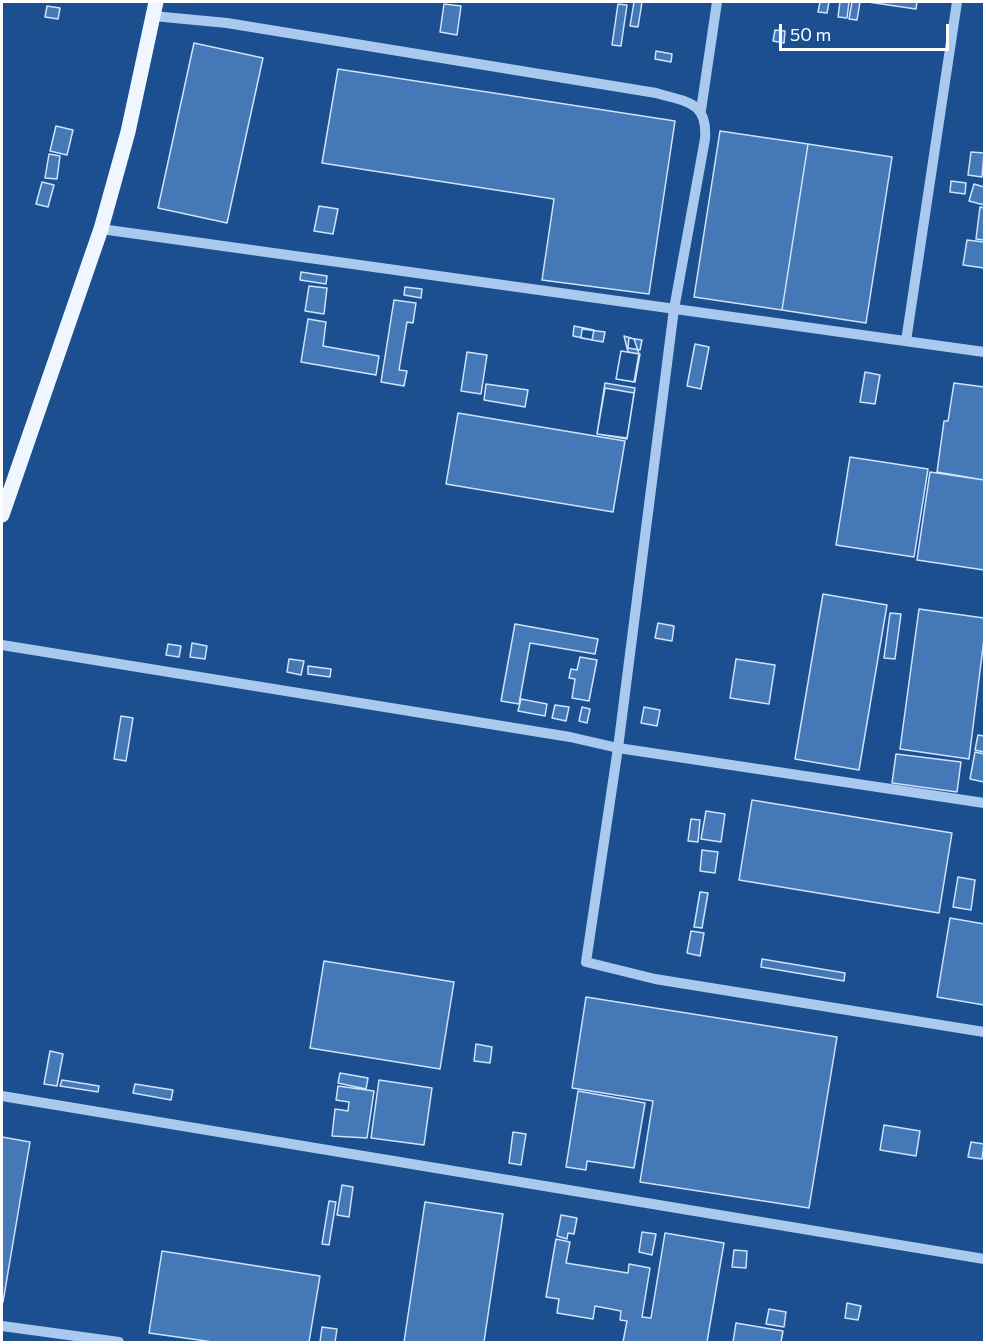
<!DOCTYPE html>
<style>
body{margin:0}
#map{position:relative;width:986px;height:1344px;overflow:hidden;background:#1b4f8f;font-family:Commissioner,sans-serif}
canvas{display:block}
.frame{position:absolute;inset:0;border:3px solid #fff;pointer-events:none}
.scale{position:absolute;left:779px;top:24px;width:170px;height:27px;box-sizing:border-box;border:3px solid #fff;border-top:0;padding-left:8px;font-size:18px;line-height:21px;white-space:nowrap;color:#fff;-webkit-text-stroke:4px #1b4f8f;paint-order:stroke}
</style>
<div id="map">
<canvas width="986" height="1344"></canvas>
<div class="frame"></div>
<div class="scale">50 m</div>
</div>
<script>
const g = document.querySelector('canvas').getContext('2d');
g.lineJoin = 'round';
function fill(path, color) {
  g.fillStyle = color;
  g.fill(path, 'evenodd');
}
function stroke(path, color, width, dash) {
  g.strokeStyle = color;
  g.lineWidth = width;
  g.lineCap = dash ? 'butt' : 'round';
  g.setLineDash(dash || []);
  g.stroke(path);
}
const building = new Path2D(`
 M634,2H642L638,27L630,26Z
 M820,2H829L827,13L818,12Z
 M840,2H849L847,18L838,17Z
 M852,2H860L857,20L849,19Z
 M868,2H917L916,9Z
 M444,4L461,6L457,35L440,32Z
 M618,4L627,5L621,46L612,45Z
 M47,6L60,8L58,19L45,17Z
 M775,30L785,31L784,43L773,41Z
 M194,43L263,58L227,223L158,208Z
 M656,51L672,54L671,62L655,59Z
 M338,69L675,121L649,294L542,280L554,199L322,163Z
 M56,126L73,130L67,155L50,151Z
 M720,131L808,144L782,310L694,297Z
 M808,144L892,157L866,323L782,310Z
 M971,152L984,153L982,177L968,175Z
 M49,154L60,156L57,179L45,178Z
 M951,181L966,183L965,194L950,192Z
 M42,182L54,185L48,207L36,204Z
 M974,184L984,187V205L969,201Z
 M319,206L338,209L333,234L314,231Z
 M980,207L984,208V240L976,239Z
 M967,240L984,242V268L963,265Z
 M301,272L327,276L326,284L300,280Z
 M309,286L327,288L324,314L305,311Z
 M405,287L422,289L421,298L404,295Z
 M394,300L416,303L413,323L407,322L399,370L407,371L404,386L381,382Z
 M308,319L326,322L323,346L379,356L376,375L301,362Z
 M574,326L594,330L592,340L573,336Z
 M582,329L605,332L603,342L581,338Z
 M624,336L634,339L639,354L628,352Z
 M629,338L642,340L640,350L628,348Z
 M695,344L709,347L701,389L687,386Z
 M621,351L639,354L634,382L616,379Z
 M621,351L640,354L635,382L616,379Z
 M467,352L487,355L481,394L461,391Z
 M865,372L880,375L875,404L860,402Z
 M605,383L635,388L627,439L597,434Z
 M954,383L984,387V480L937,472L944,421H948Z
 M486,384L528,390L525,407L484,400Z
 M605,388L634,393L627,438L597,434Z
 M458,413L625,441L613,512L446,484Z
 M850,457L928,469L914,557L836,545Z
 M930,472L984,480V570L917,560Z
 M823,594L887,605L859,770L795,759Z
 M919,609L984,618V639L969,759L900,749Z
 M890,613L901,614L895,659L884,658Z
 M658,623L674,626L672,641L655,638Z
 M515,624L598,639L595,654L530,643L519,704L501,701Z
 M192,643L207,646L205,659L190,657Z
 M168,644L181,646L179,657L166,655Z
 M580,657L597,660L589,701L572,698L575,679L569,678L571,669L577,670Z
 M289,659L304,661L301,675L287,672Z
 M736,659L775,665L769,704L730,698Z
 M308,666L331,669L330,677L308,674Z
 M521,699L547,704L545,716L518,711Z
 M555,705L569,707L566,721L552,718Z
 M582,707L590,709L587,723L579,721Z
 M644,707L660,710L657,726L641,723Z
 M121,716L133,718L126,761L114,759Z
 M978,735L984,736V752L975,750Z
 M975,752L984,754V782L970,779Z
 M896,754L961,762L957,792L892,783Z
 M752,800L952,833L939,913L739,880Z
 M706,811L725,814L721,842L701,839Z
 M691,819L700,820L698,842L688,841Z
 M702,850L718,852L715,873L700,871Z
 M958,877L975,880L971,910L953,907Z
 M700,892L708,893L702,928L694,927Z
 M950,918L984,924V1005L937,997Z
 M691,931L704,933L700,956L687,953Z
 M762,959L845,973L844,981L761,967Z
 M324,961L454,982L440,1069L310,1048Z
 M586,997L837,1037L809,1208L640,1182L653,1101L572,1088Z
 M476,1044L492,1047L490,1063L474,1061Z
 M50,1051L63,1054L57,1086L44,1084Z
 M340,1073L368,1078L366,1089L338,1083Z
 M62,1080L99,1086L98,1092L60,1086Z
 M379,1080L432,1088L424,1145L371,1138Z
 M135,1084L173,1090L171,1100L133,1093Z
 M338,1086L374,1091L367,1138L332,1136L335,1109L348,1111L349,1102L336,1100Z
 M578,1091L645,1103L634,1168L587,1161L586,1170L566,1167Z
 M884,1125L920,1131L916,1156L880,1150Z
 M513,1132L526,1134L521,1165L509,1163Z
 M2,1137L30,1142L3,1302H2Z
 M971,1142L984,1144L982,1159L968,1157Z
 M342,1185L353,1187L349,1217L337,1215Z
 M329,1201L336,1202L329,1245L322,1244Z
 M425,1202L503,1214L484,1342H404Z
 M561,1215L577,1218L574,1234L568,1233L567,1239L557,1236Z
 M642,1232L656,1234L652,1255L639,1252Z
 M665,1233L724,1243L707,1342H623L627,1321L620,1320L621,1311L595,1306L593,1319L557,1313L559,1299L546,1297L556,1239L570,1242L566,1263L628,1273L629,1264L650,1268L642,1317L651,1318Z
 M734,1250L747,1251L746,1268L732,1267Z
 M162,1251L320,1276L309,1342H213L149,1333Z
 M847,1303L861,1306L858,1320L845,1318Z
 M769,1309L786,1312L784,1327L766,1324Z
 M736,1323L783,1331L781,1342H733Z
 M322,1327L337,1329L335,1342H320Z`);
const minor = new Path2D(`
 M153,16L227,23L656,93C686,102 708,101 705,139L674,309L618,748L586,962L655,979L984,1032
 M701,110L717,2
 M101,229L984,352
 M906,341L957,2
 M2,645L570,737L618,748L984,803
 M2,1096L984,1259
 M2,1326L119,1342`);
const major = new Path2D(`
 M2,515L101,229L128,132L156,2`);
fill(building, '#4478b7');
stroke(building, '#cfe3fa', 1.5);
stroke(minor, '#a9c9ee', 10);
stroke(major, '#f0f6ff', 15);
</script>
